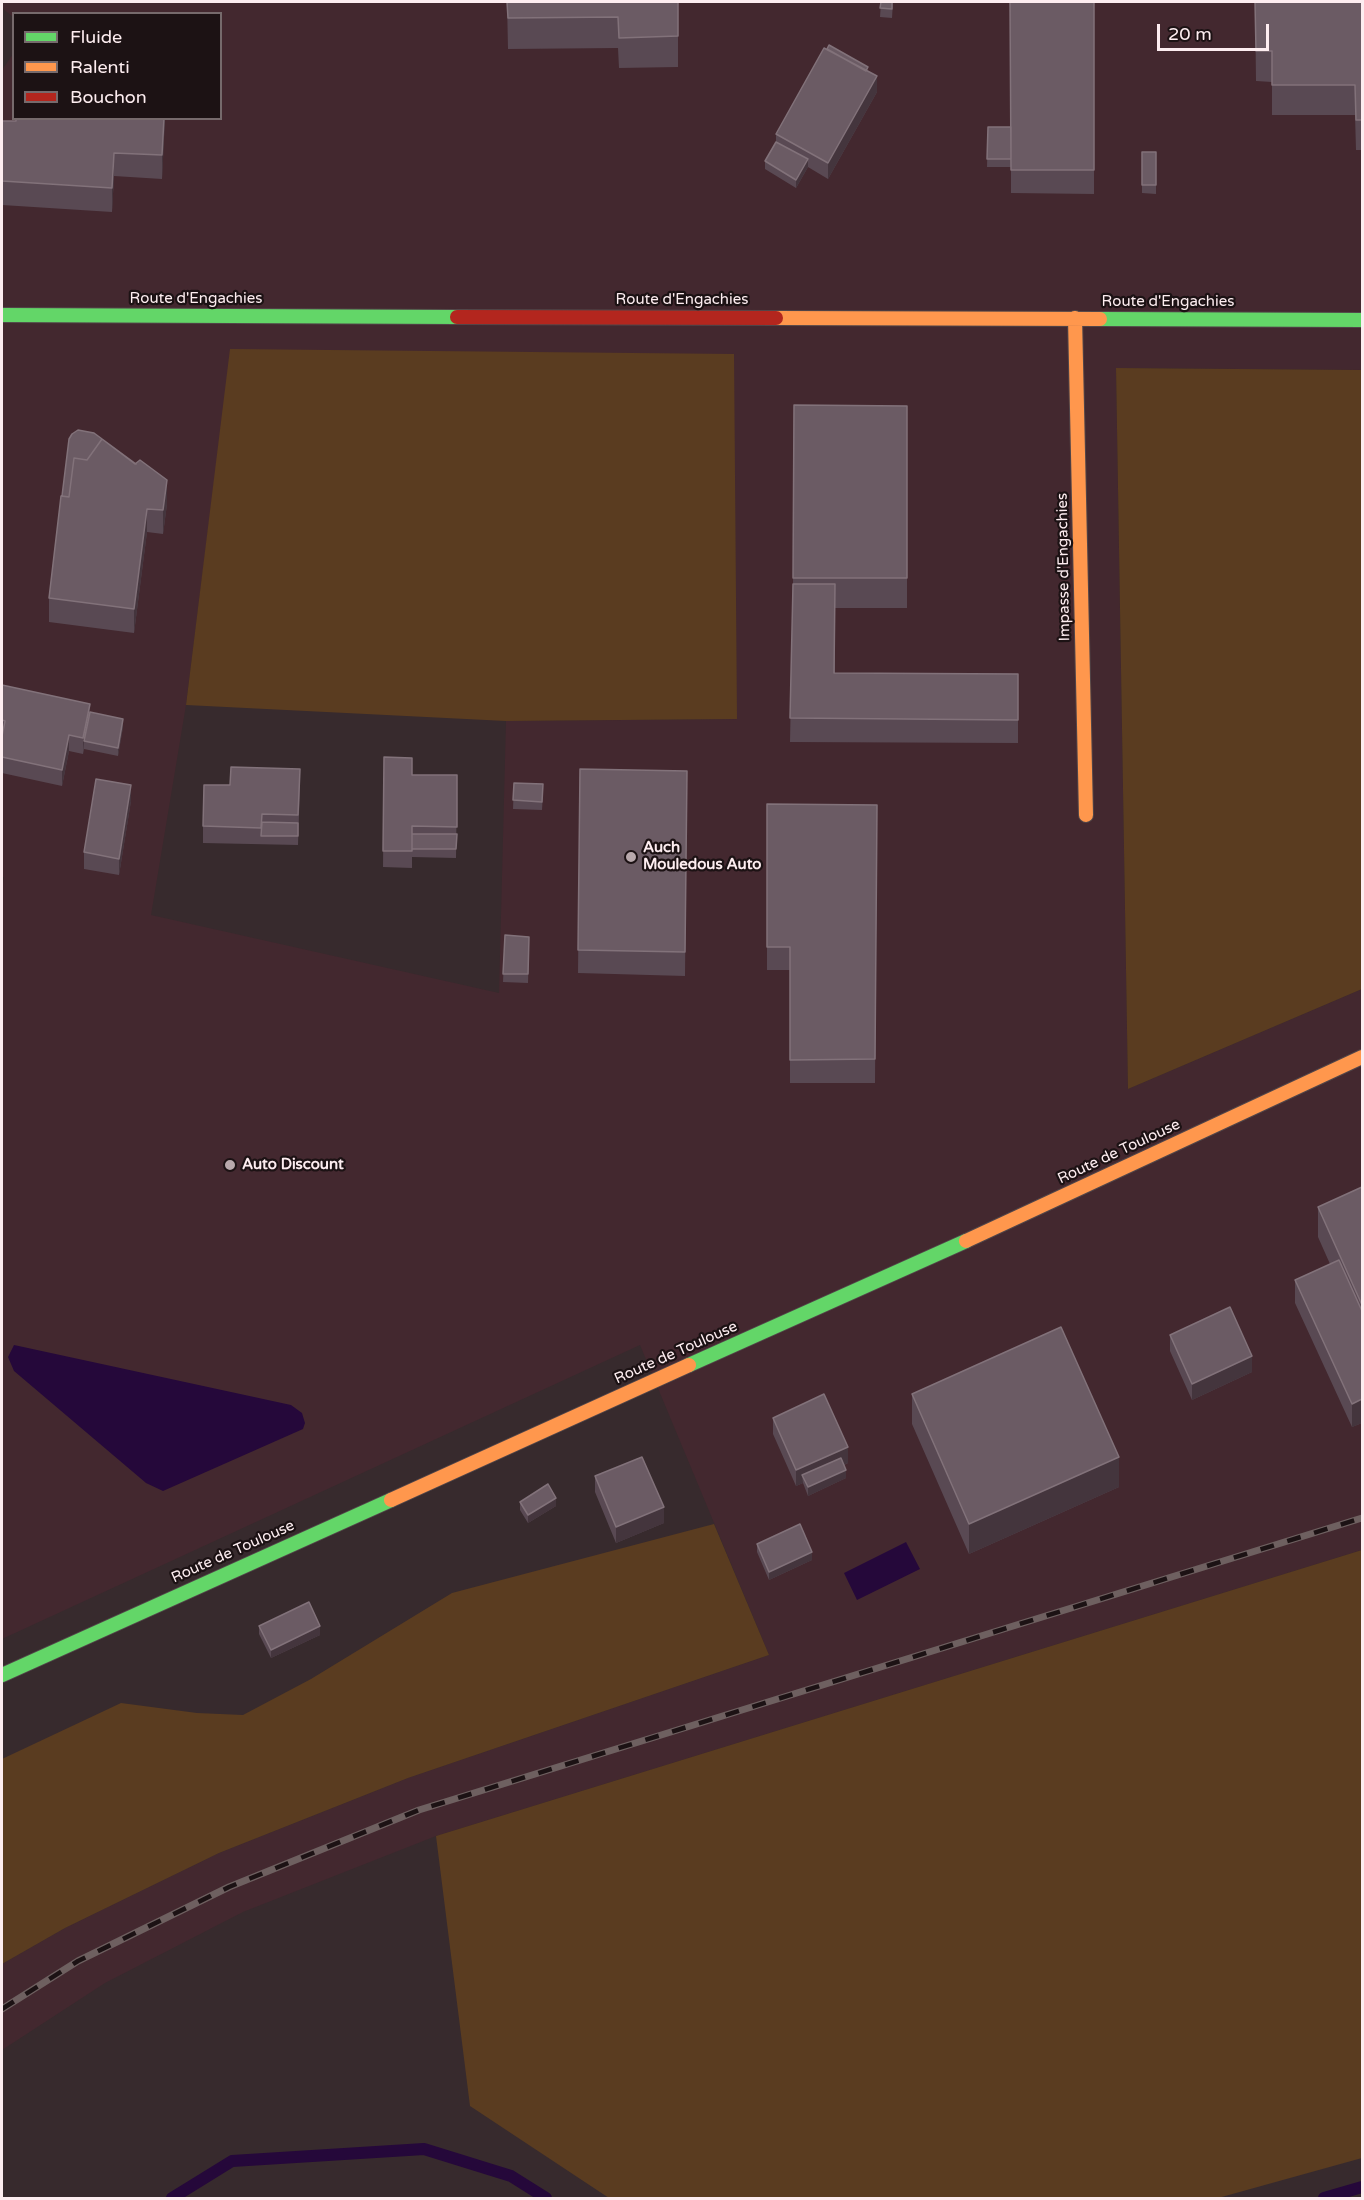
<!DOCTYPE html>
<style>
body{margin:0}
#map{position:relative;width:1364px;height:2200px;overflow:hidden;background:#372a2d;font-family:"Varela Round",sans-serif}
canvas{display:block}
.frame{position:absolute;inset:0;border:3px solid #fdedf0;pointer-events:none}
.legend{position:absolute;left:12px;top:12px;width:210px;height:108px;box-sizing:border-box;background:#1c1214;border:2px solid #766a6c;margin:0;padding:8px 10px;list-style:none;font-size:18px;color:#fdedf0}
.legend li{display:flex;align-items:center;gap:12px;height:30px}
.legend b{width:30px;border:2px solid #766a6c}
.scale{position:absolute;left:1157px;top:24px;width:112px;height:27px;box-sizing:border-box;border:3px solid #fdedf0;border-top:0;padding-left:8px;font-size:18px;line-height:21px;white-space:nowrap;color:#fdedf0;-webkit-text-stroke:4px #1c1214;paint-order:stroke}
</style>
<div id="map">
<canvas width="1364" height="2200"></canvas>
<div class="frame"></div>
<ul class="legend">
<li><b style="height:8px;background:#63d668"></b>Fluide</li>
<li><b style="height:8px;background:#ff974d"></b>Ralenti</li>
<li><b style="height:8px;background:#b3261e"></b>Bouchon</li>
</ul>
<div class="scale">20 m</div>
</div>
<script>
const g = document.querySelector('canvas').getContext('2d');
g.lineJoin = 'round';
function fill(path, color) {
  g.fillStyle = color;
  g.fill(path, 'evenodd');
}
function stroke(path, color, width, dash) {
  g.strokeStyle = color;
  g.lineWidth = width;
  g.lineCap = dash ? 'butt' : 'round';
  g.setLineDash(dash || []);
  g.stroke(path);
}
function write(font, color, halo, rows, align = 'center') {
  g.font = font + ' "Varela Round",sans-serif';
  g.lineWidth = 4.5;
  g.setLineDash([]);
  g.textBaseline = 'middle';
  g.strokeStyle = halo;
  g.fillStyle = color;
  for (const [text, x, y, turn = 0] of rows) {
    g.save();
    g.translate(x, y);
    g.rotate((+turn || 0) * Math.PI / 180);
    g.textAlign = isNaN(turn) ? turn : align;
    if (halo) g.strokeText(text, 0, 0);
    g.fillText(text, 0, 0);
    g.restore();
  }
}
const built = new Path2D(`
 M2,2H1362V370L1116,368L1128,1089L1362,989V1550L436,1836L243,1912L105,1983L2,2050V1964L65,1928L219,1853L408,1778L769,1655L640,1345L2,1639V888L4,877H2V70L13,54L14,118H220V14H14L13,17L2,8ZM231,349L737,719L506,721L499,993L151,915L186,705Z`);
const green = new Path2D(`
 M230,349L734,354L737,719L506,721L186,705Z
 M1116,368L1362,370V989L1128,1089Z
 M714,1524L769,1655L408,1778L219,1853L65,1928L2,1964V1759L121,1703L197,1713L243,1715L311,1679L452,1593Z
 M1362,1550V2158L1218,2198H609L470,2106L436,1836Z`);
const water = new Path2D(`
 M14,1345L291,1405L302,1413L305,1423L303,1429L163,1491L146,1483L14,1371L8,1357Z
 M906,1542L920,1569L857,1600L844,1573Z`);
const stream = new Path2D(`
 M172,2198L232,2161L424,2149L511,2176L546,2198
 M1324,2198L1362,2187`);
const fast = new Path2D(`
 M2,315L457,317
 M1100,319L1362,320
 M689,1365L966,1241
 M2,1675L391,1500`);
const slow = new Path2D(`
 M776,318L1100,319
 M1075,318L1086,815
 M966,1241L1362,1057
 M391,1500L689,1365`);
const jam = new Path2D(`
 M457,317L776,318`);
const rail = new Path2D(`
 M2,2009L78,1961L229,1887L419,1810L1362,1518`);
const wall = new Path2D(`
 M507,2H678V67L619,68L618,48L508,49Z
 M881,2H893L892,18L880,17Z
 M1094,2V194L1011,193V167H987L988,127H1011Z
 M1255,2H1362V150H1356L1355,115H1272V82L1256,81Z
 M868,72L877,92L828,179L808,167L796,188L765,169V161L776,142V134Z
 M165,118L162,179L114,176L112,212L2,205V121H16Z
 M1142,152H1156V194L1142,193Z
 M794,405L907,406V608H835V673L1018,674V743L790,742L793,584Z
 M61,496L167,504L163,534L147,532L134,633L49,622V598Z
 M2,685L90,712L123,727L118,756L84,749L83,754L69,751L62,786L2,773Z
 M384,757L412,775H457L456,858L412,857V843V868L383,867Z
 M580,769L687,771L685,976L578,973Z
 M514,783L543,792L542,810L513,809Z
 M300,785L298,845L203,843V826Z
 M131,801L119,875L84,869V852Z
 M767,804L877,805L875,1083H790V970H767Z
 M505,935L529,946L528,983L503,982Z
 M1362,1187V1423L1352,1427L1295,1303V1280L1330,1264L1318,1237V1207Z
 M1170,1335L1252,1372L1192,1400L1170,1351Z
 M912,1394L1119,1487L969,1554L912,1424Z
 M773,1418L848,1463L844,1465L846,1478L808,1496L803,1483L796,1486L773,1434Z
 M595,1476L664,1523L616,1543L595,1492Z
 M520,1502L556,1506L528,1523L520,1510Z
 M757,1544L812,1560L769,1580L757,1552Z
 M259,1626L320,1635L271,1658L259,1634Z`);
const shadedWall = new Path2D(`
 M877,76V92L828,179V163Z
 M164,118H165L162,179V155Z
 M114,153V176L112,212V188Z
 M808,159V167L796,188V180Z
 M167,480V504L163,534V510Z
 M147,509V532L134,633V609Z
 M90,704V721L84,741L83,754V738Z
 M123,719V727L118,756V748Z
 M69,735V751L62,786V770Z
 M131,785V801L119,875V859Z
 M1252,1356V1372L1192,1400V1384Z
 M1362,1399V1423L1352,1427V1404Z
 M848,1447V1463L805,1482L802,1475L803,1483L796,1486V1470Z
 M1119,1457V1487L969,1554V1524Z
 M846,1470V1478L808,1496V1487Z
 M556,1498V1506L528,1523V1515Z
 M664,1507V1523L616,1543V1527Z
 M812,1552V1560L769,1580V1572Z
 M320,1626V1635L271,1658V1650Z`);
const building = new Path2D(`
 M507,2H678V36L619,38L618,17L508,18Z
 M881,2H892V9L880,8Z
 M1010,2H1094V170H1011Z
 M1255,2H1362V120H1356L1355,85H1272V51H1256Z
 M829,45L868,67L866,71L827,49Z
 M824,48L877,76L828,163L776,134Z
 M16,118H164L162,155L114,153L112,188L2,181V121H16Z
 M988,127H1011V159H987Z
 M776,142L808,159L796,180L765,161Z
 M1142,152H1156V185H1142Z
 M794,405L907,406V578H793Z
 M78,430L94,433L136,464L102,439L87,460L74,458L69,497L62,496L69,439L72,434Z
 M102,439L135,464L140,460L167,480L163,510L147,509L134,609L49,598L61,496L69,497L74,458L87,460Z
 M793,584H835L834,673L1018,674V720L790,718Z
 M2,685L90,704L83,738L69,735L62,770L2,757V736L5,721L2,720Z
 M90,712L123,719L118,748L84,741Z
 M384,757L412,758V775H457V827L412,826V851H383Z
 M231,767L300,769L298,815L262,814L261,828L203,826L204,785H230Z
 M580,769L687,771L685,952L578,950Z
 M96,779L131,785L119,859L84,852Z
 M514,783L543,784L542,802L513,800Z
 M767,804L877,805L875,1059L790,1060V947H767Z
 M262,822L298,823V836H261Z
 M412,834H457L456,849H412Z
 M505,935L529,937L528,974H503Z
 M1362,1187V1305L1318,1207Z
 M1339,1260L1362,1311V1399L1352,1404L1295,1280Z
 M1230,1307L1252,1356L1192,1384L1170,1335Z
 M1061,1327L1119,1457L969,1524L912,1394Z
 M824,1394L848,1447L796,1470L773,1418Z
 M642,1457L664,1507L616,1527L595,1476Z
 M841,1458L846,1470L808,1487L802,1475Z
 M548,1484L556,1498L528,1515L520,1502Z
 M800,1524L812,1552L769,1572L757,1544Z
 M309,1602L320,1626L271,1650L259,1626Z`);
const markers = [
 [631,857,6,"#b8a9ac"],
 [230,1165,6,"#b8a9ac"]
];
const streetNames = [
 ["Route d'Engachies",196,299],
 ["Route d'Engachies",682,300],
 ["Route d'Engachies",1168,302],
 ["Impasse d'Engachies",1064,567,-91],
 ["Route de Toulouse",1119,1152,-25],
 ["Route de Toulouse",676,1353,-24],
 ["Route de Toulouse",233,1552,-24]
];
const poiNames = [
 ["Auch",643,848],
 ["Mouledous Auto",643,865],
 ["Auto Discount",242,1165]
];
fill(built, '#43282f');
fill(green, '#5a3c20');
fill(water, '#25083a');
stroke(stream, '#25083a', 12);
stroke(fast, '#524649', 16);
stroke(slow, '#524649', 16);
stroke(jam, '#524649', 16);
stroke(fast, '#63d668', 14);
stroke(slow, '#ff974d', 14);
stroke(jam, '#b3261e', 14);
stroke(rail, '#6e6060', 7);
stroke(rail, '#1c1214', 4.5, [14]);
fill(wall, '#594953');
fill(shadedWall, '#44353d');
fill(building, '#6b5b64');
stroke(building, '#82727a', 1.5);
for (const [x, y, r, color] of markers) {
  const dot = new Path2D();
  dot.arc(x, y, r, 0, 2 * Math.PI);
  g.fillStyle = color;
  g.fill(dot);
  stroke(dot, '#1c1214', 2);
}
write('15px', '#fdedf0', '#1c1214', streetNames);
write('bold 15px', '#fdedf0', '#1c1214', poiNames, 'left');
</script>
